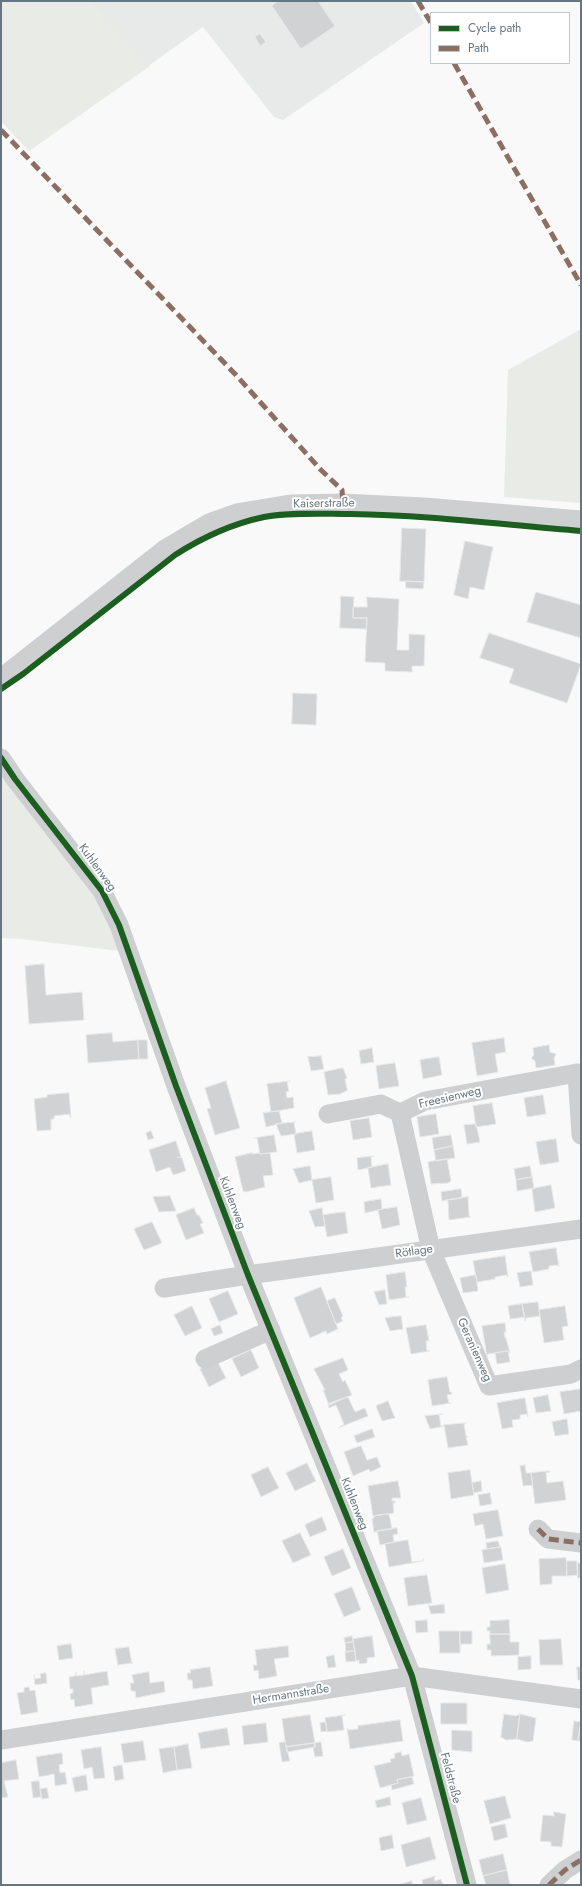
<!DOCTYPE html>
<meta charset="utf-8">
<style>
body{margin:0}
#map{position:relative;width:582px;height:1886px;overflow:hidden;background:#f9f9f9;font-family:Jost,sans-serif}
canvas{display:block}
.frame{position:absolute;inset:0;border:2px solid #657683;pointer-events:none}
.legend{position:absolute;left:430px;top:12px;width:140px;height:52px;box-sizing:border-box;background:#fff;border:1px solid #c1c8cd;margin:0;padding:5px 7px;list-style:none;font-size:12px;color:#657683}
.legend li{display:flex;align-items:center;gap:8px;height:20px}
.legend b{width:20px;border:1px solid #c1c8cd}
</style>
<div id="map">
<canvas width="582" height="1886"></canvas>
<div class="frame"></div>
<ul class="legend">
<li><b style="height:5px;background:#1b5e20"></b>Cycle path</li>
<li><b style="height:5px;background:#8d6e63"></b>Path</li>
</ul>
</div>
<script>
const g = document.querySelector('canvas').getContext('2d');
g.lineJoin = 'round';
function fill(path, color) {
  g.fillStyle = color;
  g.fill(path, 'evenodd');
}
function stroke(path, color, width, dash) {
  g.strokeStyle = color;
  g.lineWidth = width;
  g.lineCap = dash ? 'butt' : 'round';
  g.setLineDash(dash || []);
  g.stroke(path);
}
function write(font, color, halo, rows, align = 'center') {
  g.font = font + ' Jost,sans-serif';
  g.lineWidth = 4;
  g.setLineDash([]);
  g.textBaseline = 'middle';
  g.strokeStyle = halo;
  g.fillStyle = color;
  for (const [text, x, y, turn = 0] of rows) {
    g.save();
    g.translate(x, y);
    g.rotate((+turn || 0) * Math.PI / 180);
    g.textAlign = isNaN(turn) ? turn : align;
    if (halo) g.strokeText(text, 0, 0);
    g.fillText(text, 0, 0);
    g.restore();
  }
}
const built = new Path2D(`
 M1,1H411L424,23L283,120L274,117L203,27L29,151L1,121Z`);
const green = new Path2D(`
 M1,1H89L150,66L29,151L1,121Z
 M581,329V503L504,497L508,370Z
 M1,772L100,903L120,951L21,939L1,938Z`);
const building = new Path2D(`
 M278,1H318L335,26L301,49L272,6Z
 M260,34L266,42L260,46L255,37Z
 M402,528L426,529L424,582L400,581Z
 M465,541L493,547L484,590L470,587L468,599L454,595Z
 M406,581L424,582L423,589L406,588Z
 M536,592L581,605V638L527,622Z
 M341,596L354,597L353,618H367L366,629L340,628Z
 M367,597L399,599L397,650H409V634L425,635L424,666H412V672L385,671V663L365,662L367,618H353V607H367Z
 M489,633L581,664L567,703L509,683L514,669L480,658Z
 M293,693L317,694L316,725L292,724Z
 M44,964L46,995L82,992L84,1020L29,1024L25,966Z
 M112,1033L113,1042L138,1040L139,1059L88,1063L86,1035Z
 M504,1038L506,1054L505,1052L495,1054L498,1072L477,1076L472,1043Z
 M138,1040H147L148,1059H139Z
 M549,1045L550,1052L556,1054L554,1058L555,1065L536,1068L535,1061L531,1058L534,1055L533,1048Z
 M372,1048L374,1062L361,1064L359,1051Z
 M321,1056L324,1069L311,1071L308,1057Z
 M439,1057L442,1075L423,1079L420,1060Z
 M395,1063L399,1086L379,1089L376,1066Z
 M343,1068L347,1078L345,1079L347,1089L348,1090L340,1094L328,1095L324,1072Z
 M226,1081L240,1128L215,1135L207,1109L211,1108L205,1088Z
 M290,1081L287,1082L289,1091L286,1092L287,1098L293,1097L294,1108L271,1112L267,1084Z
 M69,1093L71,1118L69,1114L54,1116V1119H51V1130L37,1131L34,1099L47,1097V1095Z
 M543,1095L546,1114L527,1117L524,1098Z
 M492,1103L496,1124L476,1127L473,1106Z
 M279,1111L282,1123L266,1127L263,1113Z
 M436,1114L439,1134L420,1137L417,1117Z
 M369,1118L372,1137L353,1140L350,1121Z
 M296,1122L294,1123L296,1134L281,1136L276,1124Z
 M476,1124L480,1142L467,1144L464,1125Z
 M151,1131L154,1138L148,1140L146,1133Z
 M312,1131L315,1150L297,1153L294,1134Z
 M274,1135L277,1152L260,1154L257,1138H254Z
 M451,1135L453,1146L434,1150L432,1138Z
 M556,1139L559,1162L540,1165L536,1142Z
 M176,1141L181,1157V1158L178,1157H177L182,1158L186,1171L173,1175L170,1167L156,1172L149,1150Z
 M453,1146L455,1158L436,1161L434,1150Z
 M252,1153V1154L259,1153L260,1154L270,1153L273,1175L263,1176L265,1187L246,1192L243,1191L235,1157Z
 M374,1156L371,1157L372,1167L358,1170L357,1158Z
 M447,1159L451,1181L448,1183L431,1184L428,1162Z
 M388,1164L391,1185L371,1188L368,1168Z
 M310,1166L312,1180L299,1183L293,1169Z
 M530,1166L532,1177L516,1180L514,1169Z
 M331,1177L334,1200L316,1203L312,1180Z
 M532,1177L534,1188L517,1191L516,1180Z
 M551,1185L555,1208L535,1212L532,1189Z
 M461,1189L462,1198L442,1201L441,1192Z
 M170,1196L176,1211L159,1212L153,1197Z
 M468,1197L469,1216L471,1217L449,1220L448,1201L446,1200Z
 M381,1199L382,1209L365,1213L364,1202Z
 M397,1207L400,1225L382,1229L378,1210Z
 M194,1208L197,1215H199L203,1223L200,1224L204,1233L186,1240L176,1215Z
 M322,1208L325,1226L315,1227L309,1211Z
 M345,1212L348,1233L327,1237L323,1215Z
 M152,1222L162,1243L144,1250L134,1229Z
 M556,1248L559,1267L558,1265L549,1266V1269L533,1272L529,1252Z
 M505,1256L508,1277L506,1275L495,1277V1279L477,1282L473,1261Z
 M531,1271L533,1285L520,1287L517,1273Z
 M405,1272L407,1287H405L406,1297H409L389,1300L386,1275Z
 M476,1275L478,1291L463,1293L460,1278Z
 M321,1287L338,1329L327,1334L326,1331L310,1338L294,1298Z
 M385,1290L387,1304L379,1305L374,1292Z
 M228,1291L238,1314L219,1322L209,1299Z
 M335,1298L343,1316L341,1318L343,1321L336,1324L327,1301Z
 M538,1302L540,1316L526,1318L525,1321L522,1304Z
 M522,1304L525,1317L510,1319L508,1306Z
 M192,1306L202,1328L185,1336L174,1315Z
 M565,1306L568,1326L562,1327L564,1340L544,1343L539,1310Z
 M401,1316L403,1329L390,1331L385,1318Z
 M505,1323L506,1332H504L505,1338H506L510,1353L508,1351L495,1353L488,1354L487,1357L482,1326Z
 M220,1325L223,1333L214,1336L211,1329Z
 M426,1325L429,1341H426L427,1351H430L411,1354L406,1328Z
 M251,1350L259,1368L241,1377L232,1359Z
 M508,1351L510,1362L497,1364L495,1353Z
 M343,1358L348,1370L339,1374L343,1382L345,1380L352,1395L329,1405L323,1390H325L314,1369Z
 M217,1361L226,1378L209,1387L200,1369Z
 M447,1377L450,1392H451L452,1394L447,1395L449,1403H451L432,1406L428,1380Z
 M581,1389V1411L564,1414L560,1392Z
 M548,1395L551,1411L536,1413L533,1398Z
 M348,1397L355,1412L365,1408L368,1416L338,1428L344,1424L336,1405L329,1408L328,1404Z
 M525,1398L528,1417L527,1414L520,1415V1419L512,1420L513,1427L502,1429L497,1403Z
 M388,1401L395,1418L382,1421L376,1406Z
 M443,1414L439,1415L441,1426H445L430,1429L425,1416Z
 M567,1419L569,1434L555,1436L552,1422Z
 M466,1423L464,1424L466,1436L468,1437H466L468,1445L448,1448L444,1425Z
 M372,1429L375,1437L357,1443L354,1436Z
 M361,1446L367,1460L377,1457L381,1467L370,1472L369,1469L353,1476L344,1452Z
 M307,1463L316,1481L295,1491L286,1473Z
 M525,1465L526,1473H531L533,1485L523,1486L520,1466Z
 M268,1467L279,1488L261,1497L251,1475Z
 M470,1470L474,1495L451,1499L448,1473Z
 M549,1471L550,1472L546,1473L547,1483L563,1481L566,1500L535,1504L531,1473Z
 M398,1481L401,1498H392V1501H395V1503H393L394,1513L373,1516L368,1486Z
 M481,1481L482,1491L474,1493L472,1483Z
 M490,1493L492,1504L480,1506L478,1495Z
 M498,1510L503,1536L486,1539L483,1524L475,1526L473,1514Z
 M389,1514L392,1529L374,1532L372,1519L374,1518V1516Z
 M322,1517L327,1530L310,1537L305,1525Z
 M397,1528L398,1534L393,1535L394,1542L380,1545L377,1531Z
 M300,1533L311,1555L293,1563L282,1541Z
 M408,1540L412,1562L423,1561V1558V1561L389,1567L385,1544Z
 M498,1541L500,1547L487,1549L486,1543Z
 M501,1547L503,1560L484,1563L482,1550Z
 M343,1549L351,1568L332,1576L324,1557Z
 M566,1558L567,1576H552V1584L540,1585L539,1559Z
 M567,1561H577L578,1575L567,1576Z
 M577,1563H581V1578H578Z
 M505,1564L509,1590L486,1594L482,1568Z
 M427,1575L432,1603L408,1606L404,1578Z
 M352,1587L361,1610L344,1617L334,1594Z
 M428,1603L430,1606L444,1604L445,1613L431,1614Z
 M427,1620L428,1632L416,1633L415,1621Z
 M509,1620L510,1634H490V1631H487V1627H490V1621Z
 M439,1631H460V1653H440Z
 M460,1631H472V1644H460Z
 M490,1634H510V1642H519V1655L491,1656V1650H487V1644H490Z
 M352,1636L353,1642L345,1643L344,1638Z
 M372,1636L375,1657L367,1658V1663L359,1664V1660L356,1661L353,1639Z
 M561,1639L563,1665H540L539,1640Z
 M353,1642L355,1651L346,1652L345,1643Z
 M71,1644L73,1658L59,1660L57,1646Z
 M288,1646L289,1657L274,1659L277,1676L259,1679L258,1670L254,1671L253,1665H257L255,1650Z
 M129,1647L132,1664L131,1663L118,1665V1666L115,1649Z
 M355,1651L356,1661L346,1662L345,1652Z
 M334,1655L336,1667L328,1668L326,1657Z
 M531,1656V1669L518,1670V1657Z
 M210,1667L213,1686L193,1689L192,1680H188L187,1673H191L190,1670Z
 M577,1667H581V1680H578Z
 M84,1671V1675L107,1671L109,1685L91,1688L93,1704L75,1707L74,1699L71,1700L70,1694L73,1693V1689H70L69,1677L75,1676L76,1672V1676L84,1675Z
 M149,1672L150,1683L164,1681L165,1692L136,1698L135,1691H131L130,1683H134L132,1675Z
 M46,1673L47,1683L35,1685L34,1675L35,1679L41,1678L40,1674Z
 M29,1687L30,1691L35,1690L38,1712L21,1715L17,1693L24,1692V1688Z
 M441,1703H467V1724H441Z
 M504,1714L516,1716L520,1714L517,1739L506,1740L501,1737Z
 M520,1714L536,1718L533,1741L527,1742L517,1739Z
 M310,1715L315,1743L286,1747L282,1719Z
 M345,1715L342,1716L344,1730L327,1732L325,1718Z
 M400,1720L403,1741L350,1749L347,1728L348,1730L358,1729V1726Z
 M574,1721L581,1722L578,1741L572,1740Z
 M581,1721V1741H578Z
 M326,1722L327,1731L321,1732L320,1723Z
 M266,1723L268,1742L244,1745L242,1726Z
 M227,1728L230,1745L201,1749L198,1733Z
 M452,1730L472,1731V1752L452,1750Z
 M143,1741L146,1760L124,1763L121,1744Z
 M285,1742L290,1761L282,1762L279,1743Z
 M321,1742L323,1756L315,1757L313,1748L315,1747V1743Z
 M315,1743V1747L287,1752L286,1747Z
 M188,1744L192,1768L177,1770L174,1747Z
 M101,1747L105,1778L94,1779L92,1767L84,1769L81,1750Z
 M174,1747L177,1770L163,1773L159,1749Z
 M401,1752L402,1756L409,1754L414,1776L397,1780L398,1783L380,1788L374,1766L391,1762L390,1759L395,1758L394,1754Z
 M62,1753L63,1764L59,1765L60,1773L65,1772L67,1784L55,1786L54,1774L39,1777L36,1757Z
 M16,1760L19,1779L4,1781L8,1797L1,1798V1763Z
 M122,1765L124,1779L115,1781L113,1767Z
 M86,1775L88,1790L75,1792L72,1778Z
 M412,1777L414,1784L392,1790L391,1785L398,1783L397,1780Z
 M39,1781L41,1797L33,1798L31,1782Z
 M47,1788L49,1798L42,1799L40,1789Z
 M505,1796L511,1818L490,1824L484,1801Z
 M390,1797L391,1805L377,1808L375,1801Z
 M421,1798L427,1820L407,1825L402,1803Z
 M554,1812L566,1814L562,1847L551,1846V1842L540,1841L543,1815L554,1816Z
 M505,1824L508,1837L494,1841L491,1827Z
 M392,1835L394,1848L381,1851L379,1838Z
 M430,1837L436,1859L406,1867L401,1845Z
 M503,1854L507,1870L483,1876L479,1860Z
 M507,1870L510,1885H486L483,1876Z
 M436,1876L434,1878L435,1881L441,1879L443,1885H423L422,1880Z
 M412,1881V1885H398Z`);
const minor = new Path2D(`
 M1,678L165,549L209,523L237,513L292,504L343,503L424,507L581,520
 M1,758L15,779L102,891L119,925L176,1086L248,1275L412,1676L467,1885
 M328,1114L381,1104L400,1113
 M581,1135L577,1073L425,1101L400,1113L431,1250L489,1386L571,1374L581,1369
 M164,1288L248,1275L581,1229
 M205,1359L271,1330
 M538,1529L548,1539L581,1543
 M1,1740L412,1676L581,1699
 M549,1885L565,1870L581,1860`);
const quiet = new Path2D(`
 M418,1L431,23
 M454,63L581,285
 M1,130L236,375L321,470L342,490L343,503
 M538,1529L548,1539L581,1543
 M549,1885L565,1870L581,1860`);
const cycleway = new Path2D(`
 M1,689L23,674L175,555C203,537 231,524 264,517C292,512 323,514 351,514C428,515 505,525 581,531
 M1,758L15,779L102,891L119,925L176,1086L248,1275L412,1676L467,1885`);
const streetNames = [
 ["Kaiserstraße",324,504,-1],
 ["Kuhlenweg",97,868,54],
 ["Freesienweg",450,1098,-13],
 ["Kuhlenweg",232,1203,69],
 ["Rötlage",414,1252,-8],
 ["Geranienweg",474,1350,66],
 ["Kuhlenweg",354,1504,68],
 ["Hermannstraße",291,1695,-9],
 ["Feldstraße",450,1778,75]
];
fill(built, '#e8e9e9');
fill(green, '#e8ebe6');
fill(building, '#d0d2d3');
stroke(building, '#e8e8e8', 1);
stroke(minor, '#cecfd0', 19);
stroke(quiet, '#8d6e63', 5, [10, 5]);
stroke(cycleway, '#1b5e20', 6);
write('12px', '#657683', '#fff', streetNames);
</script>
